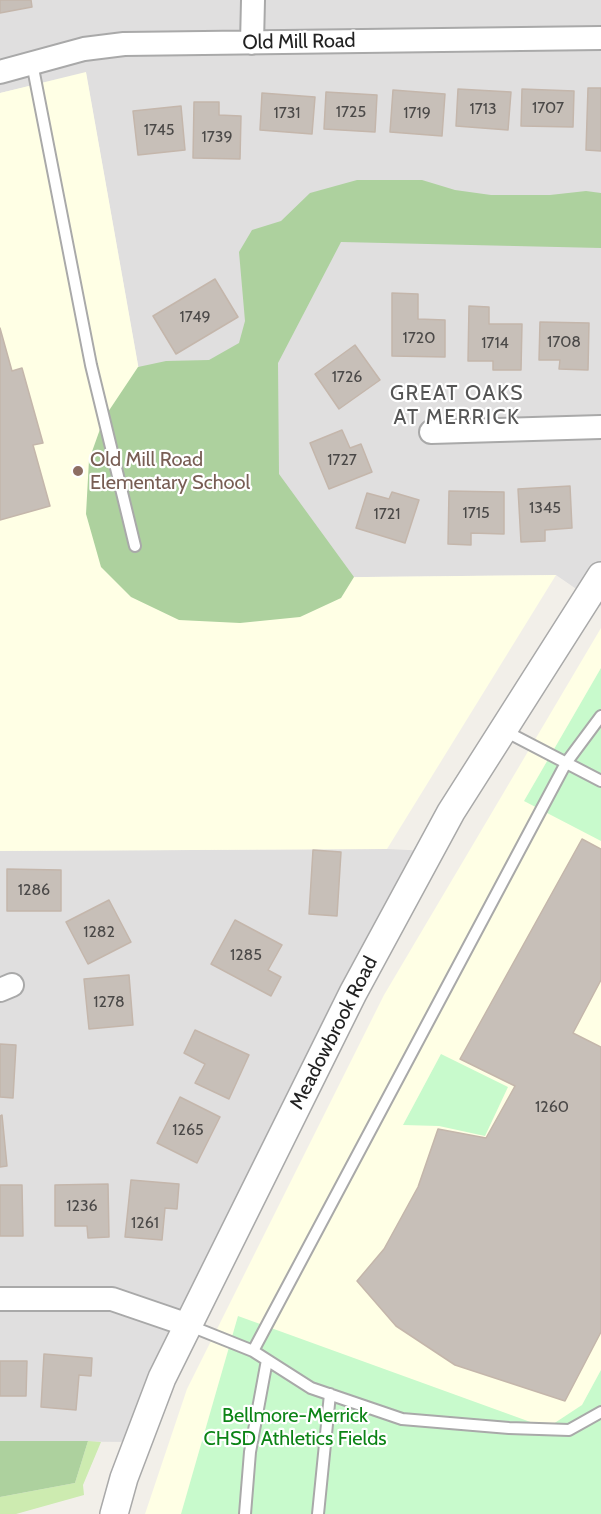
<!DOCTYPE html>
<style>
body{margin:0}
canvas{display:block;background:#f2efe9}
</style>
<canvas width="601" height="1514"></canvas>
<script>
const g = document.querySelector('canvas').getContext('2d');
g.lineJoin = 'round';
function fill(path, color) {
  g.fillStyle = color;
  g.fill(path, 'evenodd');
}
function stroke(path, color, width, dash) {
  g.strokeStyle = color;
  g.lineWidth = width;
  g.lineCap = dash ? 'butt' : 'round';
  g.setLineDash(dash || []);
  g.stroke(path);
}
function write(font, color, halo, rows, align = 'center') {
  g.font = font + ' Cabin,sans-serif';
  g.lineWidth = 4.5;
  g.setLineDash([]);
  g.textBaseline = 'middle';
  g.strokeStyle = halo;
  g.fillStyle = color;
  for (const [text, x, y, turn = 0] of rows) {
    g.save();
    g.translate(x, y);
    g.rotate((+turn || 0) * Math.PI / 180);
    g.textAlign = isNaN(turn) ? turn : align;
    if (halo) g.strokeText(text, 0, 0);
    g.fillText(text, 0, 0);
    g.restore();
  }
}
const residential = new Path2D(`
 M0,0H601V606L556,575L176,579L86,73L0,93Z
 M387,849L430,851L136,1442L0,1441V851Z`);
const education = new Path2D(`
 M86,72L176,579L556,575L387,849L0,851V93Z
 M601,628V1514H145L187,1389L384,995Z`);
const grass = new Path2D(`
 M88,1441L101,1442L83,1485L84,1495L16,1514H0V1497L75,1483Z`);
const forest = new Path2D(`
 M357,180H422L455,190L491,195H550L586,191L601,193V248L341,242L278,363L279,474L354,577L341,598L300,617L240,623L179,620L131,597L101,567L86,514L89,460L104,418L138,367L166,361L209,360L239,343L245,321L239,252L252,230L281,221L310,193Z
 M0,1441H88L75,1483L0,1497Z`);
const park = new Path2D(`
 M601,668V841L524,801Z
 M441,1054L508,1087L485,1136L439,1126L403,1125Z
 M238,1316L547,1428L582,1405L601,1370V1514H181Z`);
const building = new Path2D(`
 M0,0H31L32,7L0,13Z
 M588,88H601V151L586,150Z
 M458,89L511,92L508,130L456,126Z
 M522,89L574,91L573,127L521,126Z
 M393,90L445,94L442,136L390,132Z
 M326,92L377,95L375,132L324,129Z
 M262,93L315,97L312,134L260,130Z
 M194,102H219V115L241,116L240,159L193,158Z
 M181,106L185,150L138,155L133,111Z
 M215,279L238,317L176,354L153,316Z
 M392,293L418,294V319L445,320V357L392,356Z
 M469,306L489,307V324H522L521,370H493V361H468Z
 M540,322L589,323L588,370L559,369L560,360H539Z
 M0,328L12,371L22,368L43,443L33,445L50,506L0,520Z
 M355,345L380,380L339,409L315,374Z
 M342,430L350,448L361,444L372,472L329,489L310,443Z
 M570,486L572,528L545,530V541L521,542L518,489Z
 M449,491L504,492V534L471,533V545L448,544Z
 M392,492L419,500L405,543L356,528L367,493L389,499Z
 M582,839L601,849V980L573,1033L601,1047V1332L565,1401L455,1365L396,1326L357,1281L384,1249L418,1187L438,1129L486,1138L515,1086L460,1059Z
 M313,850L341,852L337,916L309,914Z
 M7,869L61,870V911H7Z
 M109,900L131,942L88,964L66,922Z
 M235,920L282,945L268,970L281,977L271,996L211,964Z
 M129,975L133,1025L89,1029L84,979Z
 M195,1030L249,1055L229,1099L195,1083L205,1064L184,1053Z
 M0,1044L16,1045L13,1098L0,1097Z
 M180,1097L220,1117L197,1163L157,1143Z
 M2,1115L7,1166L0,1167V1116Z
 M131,1180L179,1184L177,1209L165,1208L162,1240L125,1237Z
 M108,1184L109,1237L88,1238L87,1226H55V1185Z
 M0,1185H22L23,1236H0Z
 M44,1354L92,1358L91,1376L79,1375L76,1410L41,1407Z
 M0,1361H27L26,1396H0Z`);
const service = new Path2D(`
 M32,63L91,365L135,546
 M503,730L601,781
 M188,1325L253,1351L566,763L601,716
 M253,1351L311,1388L402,1419L509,1428L569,1430L601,1412
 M245,1514L250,1452L267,1360
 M318,1514L330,1394`);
const minor = new Path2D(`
 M252,43L253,0
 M0,72L84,49L124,44L601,38
 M431,432L601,427
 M0,990L12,985
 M0,1299H112L188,1325`);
const tertiary = new Path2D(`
 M114,1514L124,1478L162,1378L353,993L451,812L601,576`);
const markers = [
 [78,471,6,"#8d6e63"]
];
const numberNames = [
 ["1707",548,108],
 ["1713",483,109],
 ["1725",351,112],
 ["1731",287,113],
 ["1719",417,113],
 ["1745",159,130],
 ["1739",217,137],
 ["1749",195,317],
 ["1720",419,338],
 ["1708",564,342],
 ["1714",495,343],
 ["1726",347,377],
 ["1727",342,460],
 ["1345",545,508],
 ["1715",476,513],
 ["1721",387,514],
 ["1286",34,890],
 ["1282",99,932],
 ["1285",246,955],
 ["1278",109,1002],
 ["1260",552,1107],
 ["1265",188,1130],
 ["1236",82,1206],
 ["1261",145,1223]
];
const streetNames = [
 ["Old Mill Road",299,42,-1],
 ["Meadowbrook Road",334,1033,-63]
];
const educationNames = [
 ["Old Mill Road",90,460],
 ["Elementary School",90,483]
];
const parkNames = [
 ["Bellmore-Merrick",295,1416],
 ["CHSD Athletics Fields",295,1439]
];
const neighbourhoodNames = [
 ["GREAT OAKS",457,394],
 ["AT MERRICK",457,418]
];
fill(residential, '#e0dfdf');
fill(education, '#ffffe5');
fill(grass, '#cdebb0');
fill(forest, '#add19e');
fill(park, '#c8facc');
fill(building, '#c7bfb8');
stroke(building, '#c4b6ab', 1.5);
stroke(service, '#a9a9a9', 14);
stroke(minor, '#a9a9a9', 26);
stroke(tertiary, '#a9a9a9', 30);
stroke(service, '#fff', 10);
stroke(minor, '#fff', 22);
stroke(tertiary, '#fff', 27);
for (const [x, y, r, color] of markers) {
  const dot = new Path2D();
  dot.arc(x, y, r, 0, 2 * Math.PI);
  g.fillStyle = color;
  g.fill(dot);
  stroke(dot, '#fff', 2);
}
write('16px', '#4b4948', null, numberNames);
write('20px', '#222', '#fff', streetNames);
write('20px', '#785e54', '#fff', educationNames, 'left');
write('20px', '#0c8416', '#fff', parkNames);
g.letterSpacing = '1.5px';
write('21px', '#555', '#fff', neighbourhoodNames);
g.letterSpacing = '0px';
</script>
